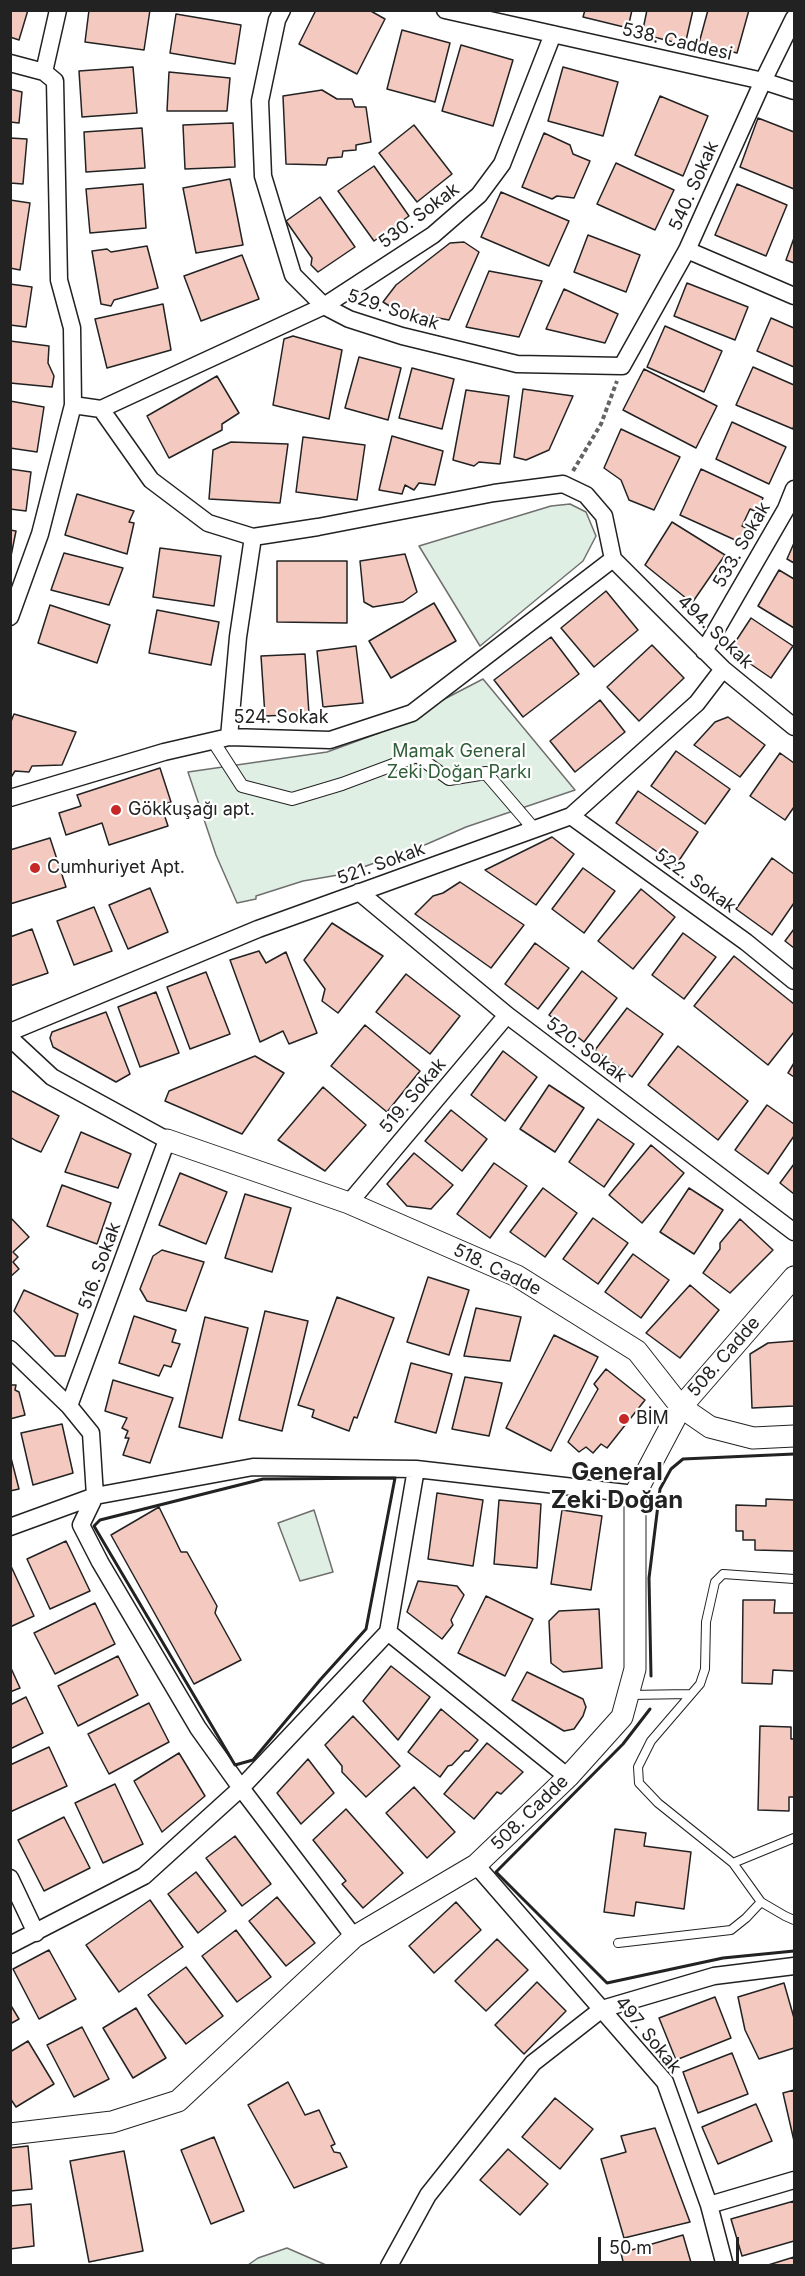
<!DOCTYPE html>
<meta charset="utf-8">
<style>
body{margin:0}
#map{position:relative;width:805px;height:2276px;overflow:hidden;background:#fff;font-family:Inter,sans-serif}
canvas{display:block}
.frame{position:absolute;inset:0;border:12px solid #222;pointer-events:none}
.scale{position:absolute;left:598px;top:2237px;width:141px;height:27px;box-sizing:border-box;border:3px solid #222;border-top:0;padding-left:8px;font-size:18px;line-height:21px;white-space:nowrap;color:#222;-webkit-text-stroke:4px #fff;paint-order:stroke}
</style>
<div id="map">
<canvas width="805" height="2276"></canvas>
<div class="frame"></div>
<div class="scale">50 m</div>
</div>
<script>
const g = document.querySelector('canvas').getContext('2d');
g.lineJoin = 'round';
function fill(path, color) {
  g.fillStyle = color;
  g.fill(path, 'evenodd');
}
function stroke(path, color, width, dash) {
  g.strokeStyle = color;
  g.lineWidth = width;
  g.lineCap = dash ? 'butt' : 'round';
  g.setLineDash(dash || []);
  g.stroke(path);
}
function write(font, color, halo, rows, align = 'center') {
  g.font = font + ' Inter,sans-serif';
  g.lineWidth = 4.5;
  g.setLineDash([]);
  g.textBaseline = 'middle';
  g.strokeStyle = halo;
  g.fillStyle = color;
  for (const [text, x, y, turn = 0] of rows) {
    g.save();
    g.translate(x, y);
    g.rotate((+turn || 0) * Math.PI / 180);
    g.textAlign = isNaN(turn) ? turn : align;
    if (halo) g.strokeText(text, 0, 0);
    g.fillText(text, 0, 0);
    g.restore();
  }
}
const green = new Path2D(`
 M570,504L586,512L596,536L583,561L480,646L419,546L551,506Z
 M483,679L575,790L466,827L427,844L344,874L303,881L256,896V899L237,903L216,855L188,772L327,752L379,733Z
 M314,1510L333,1572L300,1581L278,1523Z
 M287,2248L326,2265H248L258,2258Z`);
const building = new Path2D(`
 M10,10H28L19,40L10,37Z
 M89,10H150L144,50L85,42Z
 M316,10H369L385,19L357,74L299,44Z
 M585,10H632L628,28L583,17Z
 M647,10H693L685,45L642,34Z
 M708,10H749L737,53L699,43Z
 M176,14L241,25L235,64L170,53Z
 M402,30L450,43L435,102L387,89Z
 M461,45L513,60L493,126L442,111Z
 M133,67L137,113L82,117L79,71Z
 M563,67L618,82L603,136L548,121Z
 M169,72L230,78L227,111H167Z
 M10,89L22,92L19,123L10,122Z
 M322,90L337,99H352L355,107H366L371,142L356,145V150L343,151L342,157L328,158L326,165L286,164L283,96Z
 M660,96L708,116L683,176L635,155Z
 M758,118L794,132V189L740,167Z
 M233,123L235,167L185,169L183,125Z
 M414,125L452,174L417,202L379,153Z
 M142,128L145,168L86,172L84,132Z
 M544,133L570,145L573,154L590,161L574,198L557,196L552,199L522,187Z
 M10,138L27,139L23,184L10,183Z
 M616,163L674,190L655,230L597,204Z
 M374,166L409,216L374,241L338,191Z
 M230,179L243,245L196,253L183,188Z
 M143,184L146,228L90,233L86,189Z
 M737,184L787,205L766,256L715,235Z
 M501,192L569,221L549,266L481,237Z
 M320,197L355,247L318,272L311,265L312,258L286,221Z
 M10,200L30,203L20,270L10,268Z
 M588,235L640,255L626,292L574,272Z
 M794,238V263L786,260Z
 M464,242L479,252L449,320L396,310L383,302L396,285L450,243Z
 M147,246L158,288L114,300L111,306L101,304L92,251L107,249L111,252Z
 M242,255L259,299L201,321L184,276Z
 M489,271L542,281L519,337L466,327Z
 M687,283L748,307L735,340L674,316Z
 M10,284L32,287L26,327L10,325Z
 M564,289L618,314L605,343L546,329Z
 M163,304L171,350L107,368L95,319Z
 M771,318L794,328V367L757,351Z
 M665,326L722,351L704,392L647,367Z
 M293,336L342,350L329,419L273,405L284,339Z
 M10,341L49,346L48,363L54,376L52,387L10,383Z
 M359,357L401,368L388,420L345,408Z
 M753,367L794,385V425L793,429L736,405Z
 M412,368L454,379L442,429L399,418Z
 M644,369L717,406L696,448L623,410Z
 M217,376L239,413L222,424V430L169,458L147,416Z
 M523,389L573,396L549,450L526,460L514,457Z
 M466,390L509,396L500,464L479,462L474,466L453,460Z
 M10,401L44,407L37,452L10,448Z
 M732,422L786,447L769,484L716,459Z
 M621,429L680,457L654,510L629,500L621,480L604,468Z
 M392,436L443,451L435,485L419,483L414,490L405,485L402,494L379,490Z
 M303,437L365,445L357,500L296,492Z
 M231,442L288,444L280,503L209,499L213,450Z
 M10,469L31,472L26,511L10,509Z
 M701,469L763,498L757,512L750,509L742,526L750,530L744,544L680,515Z
 M77,494L134,511L129,522L134,523L127,554L65,535Z
 M672,522L725,555L692,603L645,565Z
 M10,530L16,531L10,561Z
 M794,543V563L787,559Z
 M160,548L221,556L214,606L153,597Z
 M64,553L123,568L109,605L51,590Z
 M405,554L417,592L403,602L373,607L364,602L360,561Z
 M277,561H347V623L277,622Z
 M779,570L794,579V628L758,606Z
 M606,591L638,630L594,667L561,628Z
 M434,603L456,641L391,678L369,641Z
 M50,605L110,625L97,663L38,643Z
 M157,610L219,622L211,665L149,653Z
 M751,618L793,646L771,678L730,650Z
 M551,637L579,674L523,717L494,680Z
 M652,645L684,678L639,721L607,687Z
 M356,646L363,703L323,707L317,651Z
 M305,654L309,714L265,716L261,656Z
 M600,700L625,732L575,772L550,741Z
 M14,714L76,732L62,765L32,766L29,772L15,771L10,779V724Z
 M728,717L765,745L740,777L694,745L715,722Z
 M676,751L730,789L705,824L651,786Z
 M780,753L794,763V807L785,820L750,796Z
 M160,768L171,802L161,805L168,826L109,845L102,823L66,835L59,813L81,806L77,795Z
 M638,791L698,832L676,865L616,823Z
 M552,837L574,854L536,905L485,870Z
 M50,838L66,887L10,904V850Z
 M772,858L794,874V903L772,935L736,909Z
 M583,868L615,891L584,933L552,909Z
 M460,882L524,925L491,968L415,914L433,896L443,893Z
 M150,888L168,932L128,949L109,905Z
 M641,889L675,917L633,969L598,941Z
 M94,907L112,951L74,965L57,921Z
 M332,923L383,956L338,1013L322,1001L325,989L304,960Z
 M32,929L48,973L10,986V937Z
 M794,929V948L785,941Z
 M683,933L716,957L684,999L652,975Z
 M535,943L569,968L538,1009L505,984Z
 M259,951L266,963L286,952L317,1033L289,1044L283,1031L260,1042L230,960Z
 M734,956L794,1004V1032L768,1065L694,1006Z
 M582,971L617,998L584,1042L549,1015Z
 M206,972L230,1034L190,1049L167,987Z
 M406,974L460,1016L430,1054L376,1012Z
 M156,992L179,1053L140,1067L118,1007Z
 M627,1008L663,1034L632,1077L595,1050Z
 M106,1012L130,1074L116,1082L53,1047L50,1038L52,1032Z
 M365,1025L420,1071L387,1112L331,1066Z
 M678,1046L748,1101L718,1140L648,1085Z
 M503,1051L537,1077L505,1121L471,1095Z
 M255,1056L284,1073L242,1134L165,1101L169,1091Z
 M794,1063V1077L788,1073Z
 M549,1085L584,1108L555,1152L520,1129Z
 M323,1087L366,1125L325,1171L278,1140Z
 M10,1090L59,1116L41,1152L16,1141L10,1137Z
 M767,1105L794,1124V1136L768,1174L735,1150Z
 M451,1110L487,1139L462,1171L425,1141Z
 M598,1119L634,1144L604,1187L569,1162Z
 M81,1132L131,1154L118,1188L65,1172Z
 M651,1145L684,1173L642,1223L609,1195Z
 M414,1153L453,1185L431,1209L407,1206L387,1184Z
 M494,1163L527,1186L490,1238L457,1214Z
 M794,1164V1194L780,1183Z
 M180,1173L227,1192L206,1244L159,1225Z
 M62,1185L111,1203L97,1244L47,1226Z
 M543,1188L577,1213L545,1257L510,1232Z
 M689,1188L723,1210L694,1254L660,1232Z
 M245,1194L291,1208L272,1272L225,1258Z
 M10,1217L29,1237L13,1252L18,1257L13,1262L19,1269L10,1277Z
 M593,1218L628,1243L598,1284L563,1259Z
 M740,1219L773,1250L730,1293L703,1273L720,1249V1243Z
 M162,1250L204,1262L186,1311L147,1301L140,1289L153,1256Z
 M633,1254L669,1280L641,1318L605,1292Z
 M428,1277L469,1290L449,1355L407,1342Z
 M690,1285L719,1310L680,1358L646,1333Z
 M24,1290L78,1314L65,1356H55L14,1311Z
 M337,1297L394,1318L357,1418L354,1417L349,1431L312,1417L314,1410L298,1405Z
 M476,1308L521,1317L510,1361L464,1356Z
 M265,1311L308,1321L282,1431L239,1420Z
 M134,1316L176,1330L172,1342L180,1344L171,1367L164,1365L159,1376L119,1363Z
 M205,1317L248,1328L222,1438L179,1427Z
 M554,1335L598,1357L551,1451L506,1428Z
 M794,1341V1406L752,1408L750,1354L768,1343Z
 M411,1363L452,1374L436,1433L395,1422Z
 M606,1369L645,1400L607,1448L601,1444L593,1453L586,1447L579,1452L568,1442L598,1389L594,1384Z
 M465,1377L502,1383L489,1436L452,1429Z
 M113,1380L173,1398L150,1463L123,1455L129,1438H125L128,1431L122,1428L127,1418L105,1411Z
 M10,1385H16L15,1390L19,1392L25,1415L10,1419Z
 M62,1424L73,1473L33,1485L21,1433Z
 M10,1454L19,1489L10,1491Z
 M437,1493L483,1500L473,1566L428,1559Z
 M766,1499L794,1500V1551L755,1550V1540H743V1531H736V1505L766,1506Z
 M499,1500L541,1504L537,1568L494,1564Z
 M159,1507L181,1552H187L217,1606L215,1613L241,1660L194,1684L111,1535Z
 M562,1510L602,1516L591,1590L551,1584Z
 M66,1541L90,1591L50,1609L27,1559Z
 M10,1564L34,1616L10,1627Z
 M418,1581L457,1586L464,1595L451,1620L453,1625L442,1639L407,1612Z
 M486,1596L533,1619L505,1676L458,1653Z
 M743,1600H775L774,1613H794V1671L773,1670L772,1684L742,1683Z
 M95,1603L115,1644L55,1674L34,1633Z
 M599,1609L602,1668L563,1672L551,1663L549,1621L559,1611Z
 M118,1656L138,1695L78,1726L58,1686Z
 M10,1666L20,1688L10,1692Z
 M391,1666L430,1697L398,1740L363,1701Z
 M527,1672L583,1699L586,1707L583,1716L574,1729L564,1731L512,1700Z
 M26,1697L43,1733L10,1749V1705Z
 M149,1703L169,1742L109,1774L88,1734Z
 M441,1709L478,1740L469,1751H465L452,1765L448,1766L440,1777L408,1752Z
 M353,1716L400,1766L366,1797L342,1772V1766L325,1745Z
 M760,1726L791,1727V1739H794V1797H789V1811L758,1810Z
 M487,1743L523,1772L501,1794L497,1792L474,1819L444,1794Z
 M49,1747L67,1786L10,1812V1765Z
 M179,1753L205,1796L162,1832L134,1781Z
 M308,1759L334,1793L301,1824L277,1793Z
 M115,1784L143,1844L103,1863L75,1803Z
 M414,1787L455,1832L427,1858L386,1813Z
 M346,1809L403,1873L363,1908L342,1884L346,1881L313,1840Z
 M64,1817L90,1868L44,1891L18,1840Z
 M615,1829L646,1833L644,1846L691,1852L684,1909L636,1902L634,1916L604,1912Z
 M235,1836L271,1884L242,1906L206,1858Z
 M196,1872L226,1911L198,1933L168,1894Z
 M277,1897L315,1943L286,1966L249,1921Z
 M150,1900L183,1947L119,1992L86,1945Z
 M456,1902L481,1930L434,1973L409,1946Z
 M236,1930L271,1977L237,2002L202,1956Z
 M497,1939L528,1970L486,2011L455,1981Z
 M49,1950L76,1999L39,2019L13,1969Z
 M186,1967L223,2016L186,2044L148,1995Z
 M537,1982L566,2011L524,2054L495,2025Z
 M784,1983L794,2018V2048L759,2059L745,2030L738,1997Z
 M715,1997L731,2038L676,2060L659,2018Z
 M10,2004L19,2019L10,2024Z
 M136,2008L166,2058L133,2078L103,2028Z
 M82,2027L109,2079L74,2097L47,2045Z
 M28,2041L54,2084L16,2107L10,2098V2052Z
 M732,2053L748,2094L698,2113L683,2072Z
 M288,2082L305,2115L319,2110L335,2144L331,2146L334,2152L340,2153L347,2167L294,2188L248,2105Z
 M794,2090V2141L783,2093Z
 M555,2098L593,2129L560,2169L522,2137Z
 M756,2104L772,2141L718,2164L702,2127Z
 M655,2128L690,2222L624,2238L601,2159L626,2152L621,2136Z
 M214,2137L244,2211L211,2224L181,2150Z
 M28,2146L32,2189L10,2191V2148Z
 M508,2149L548,2184L520,2215L480,2180Z
 M124,2151L143,2251L89,2262L70,2161Z
 M794,2201V2241L742,2256L731,2219Z
 M31,2204L34,2246L10,2249V2206Z
 M683,2235L692,2266H624L621,2253Z
 M794,2257V2266H765Z`);
const path = new Path2D(`
 M573,471L601,424L617,381`);
const service = new Path2D(`
 M794,1579L723,1574L715,1582L706,1622L705,1669L700,1684L651,1741L638,1767L639,1783L658,1803L733,1863L761,1902L785,1916L794,1920
 M629,1695L690,1694
 M733,1863L794,1838
 M618,1943L731,1930L746,1918L761,1902`);
const pedestrian = new Path2D(`
 M213,741L242,786L292,799L342,784L417,756L449,779L486,773L534,829`);
const minor = new Path2D(`
 M58,10L44,72L55,81L59,280L72,328L73,405L101,409L151,480L208,523L253,537L318,527L494,493L563,484L586,495L604,516L613,559
 M282,10L277,20L260,101L263,176L293,275L324,306L349,319L402,336L517,364L622,366L687,250L763,81L794,18
 M445,10L763,81L794,91
 M10,63L44,72
 M687,250L794,296
 M101,409L324,306L433,235L479,195L502,164L553,34
 M613,559L723,669L794,727
 M10,617L40,534L73,405
 M704,651L786,509L794,489
 M229,737L238,637L253,537
 M10,798L164,752L229,737L330,740L412,713L613,559
 M571,816L746,942L794,981
 M359,892L507,1015L794,1232
 M10,1032L258,929L571,816L697,703L723,669
 M10,1038L52,1077L167,1140L69,1406
 M349,1203L507,1015
 M10,1349L69,1406L91,1433L95,1496L81,1525L100,1562L198,1728L241,1788L354,1937
 M10,1527L95,1496L253,1467L416,1469L635,1494
 M388,1632L568,1777
 M476,1865L665,2082L709,2205L725,2266
 M10,1878L36,1933
 M10,1945L144,1876L241,1788L388,1632L416,1469
 M709,2205L794,2180
 M389,2266L428,2195L533,2063L602,2009L714,1976L794,1966`);
const tertiary = new Path2D(`
 M167,1140L349,1203L517,1276L637,1351L681,1407L710,1427L753,1438L794,1436
 M10,2134L112,2122L178,2101L354,1937L476,1865L568,1777L622,1717L635,1669V1494L681,1407L794,1277`);
const wall = new Path2D(`
 M395,1478L366,1629L320,1680L253,1760L235,1765L94,1526L100,1520L263,1479Z
 M651,1676L649,1578L660,1489L671,1469L683,1459L794,1454
 M650,1709L623,1744L496,1872L607,1983L723,1958L794,1951`);
const markers = [
 [116,810,6,"#c62828"],
 [35,868,6,"#c62828"],
 [624,1419,6,"#c62828"]
];
const streetNames = [
 ["538. Caddesi",677,42,13],
 ["540. Sokak",694,186,-66],
 ["530. Sokak",419,216,-37],
 ["529. Sokak",393,310,18],
 ["533. Sokak",742,545,-60],
 ["494. Sokak",715,632,44],
 ["524. Sokak",281,718],
 ["521. Sokak",381,864,-20],
 ["522. Sokak",695,881,36],
 ["520. Sokak",586,1050,37],
 ["519. Sokak",413,1096,-50],
 ["516. Sokak",100,1266,-70],
 ["518. Cadde",497,1270,26],
 ["508. Cadde",724,1357,-49],
 ["508. Cadde",530,1813,-44],
 ["497. Sokak",648,2035,51]
];
const parkNames = [
 ["Mamak General",459,752],
 ["Zeki Doğan Parkı",459,773]
];
const poiNames = [
 ["Gökkuşağı apt.",128,810],
 ["Cumhuriyet Apt.",47,868],
 ["BİM",636,1419]
];
const districtNames = [
 ["General",617,1473],
 ["Zeki Doğan",617,1501]
];
fill(green, '#e0efe3');
stroke(green, '#6f6f6f', 1.5);
fill(building, '#f3c9c0');
stroke(building, '#222', 1.5);
stroke(service, '#222', 10);
stroke(pedestrian, '#222', 14);
stroke(minor, '#222', 19);
stroke(tertiary, '#222', 23);
stroke(path, '#646464', 4, [4.5, 3]);
stroke(service, '#fff', 8);
stroke(pedestrian, '#fff', 12);
stroke(minor, '#fff', 16);
stroke(tertiary, '#fff', 21);
stroke(wall, '#222', 3);
for (const [x, y, r, color] of markers) {
  const dot = new Path2D();
  dot.arc(x, y, r, 0, 2 * Math.PI);
  g.fillStyle = color;
  g.fill(dot);
  stroke(dot, '#fff', 2);
}
write('18px', '#222', '#fff', streetNames);
write('18px', '#2f5e38', '#fff', parkNames);
write('18px', '#222', '#fff', poiNames, 'left');
write('bold 24px', '#222', '#fff', districtNames);
</script>
